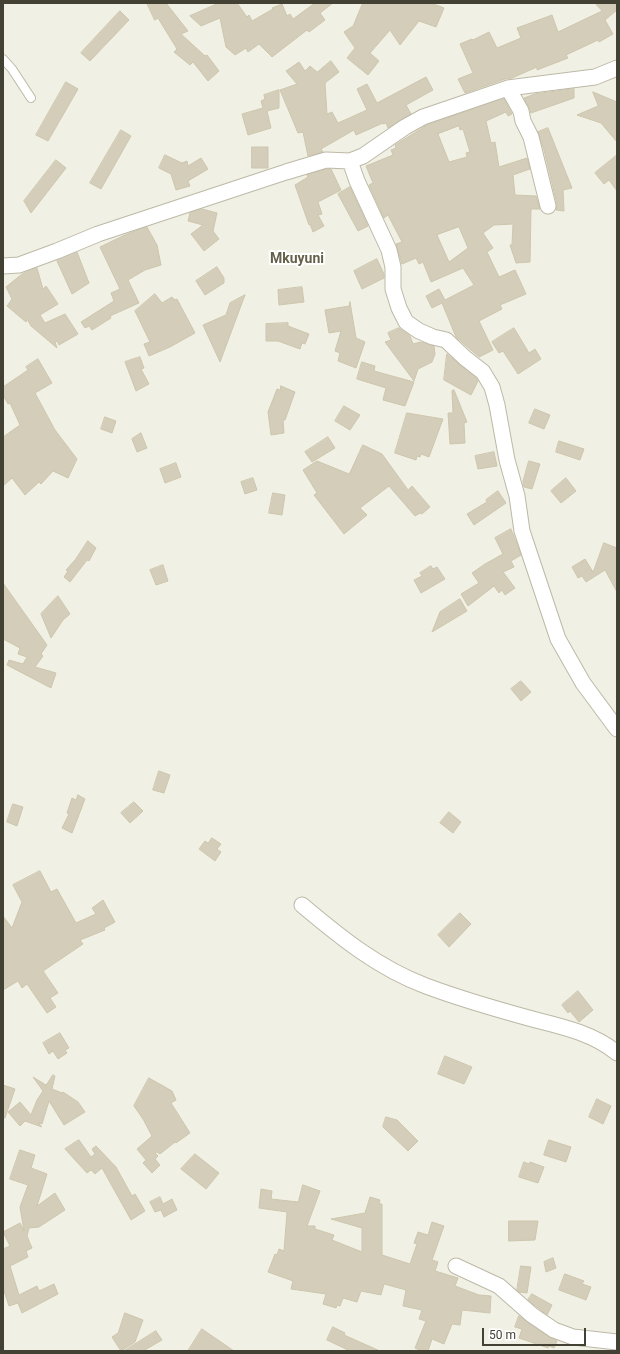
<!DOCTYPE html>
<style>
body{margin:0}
#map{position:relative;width:620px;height:1354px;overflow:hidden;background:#f1f0e4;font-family:Roboto,sans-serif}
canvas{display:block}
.frame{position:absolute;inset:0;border:4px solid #434034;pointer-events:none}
.scale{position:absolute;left:482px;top:1328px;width:104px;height:18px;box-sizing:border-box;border:2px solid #434034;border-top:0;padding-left:5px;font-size:12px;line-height:14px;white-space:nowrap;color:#434034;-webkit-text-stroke:3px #fff;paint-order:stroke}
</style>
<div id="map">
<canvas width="620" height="1354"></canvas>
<div class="frame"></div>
<div class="scale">50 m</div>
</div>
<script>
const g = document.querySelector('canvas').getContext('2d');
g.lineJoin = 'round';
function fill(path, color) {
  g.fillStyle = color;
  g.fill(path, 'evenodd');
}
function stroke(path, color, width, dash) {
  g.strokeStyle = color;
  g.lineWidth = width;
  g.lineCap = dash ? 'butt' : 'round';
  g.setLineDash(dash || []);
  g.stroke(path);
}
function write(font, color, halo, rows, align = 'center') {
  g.font = font + ' Roboto,sans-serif';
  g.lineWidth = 4;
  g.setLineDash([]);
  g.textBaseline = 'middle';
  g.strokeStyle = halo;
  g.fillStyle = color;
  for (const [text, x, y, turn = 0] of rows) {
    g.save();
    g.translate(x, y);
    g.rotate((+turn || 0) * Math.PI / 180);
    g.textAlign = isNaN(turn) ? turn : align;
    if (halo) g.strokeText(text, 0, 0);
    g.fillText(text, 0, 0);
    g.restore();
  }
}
const building = new Path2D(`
 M147,3H166L188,31L181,34L205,56L207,55L219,71L208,81L193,62L190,65L174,52L177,49L158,18L155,20Z
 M219,3H237L247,17L249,15L252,21L273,9L272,8L282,4L287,16L290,14L293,19L315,3H333L320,13L325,20L309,32L307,30L272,57L259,44L248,52L246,48L235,55L226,47L220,18L201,26L190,16Z
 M363,3H431L444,8L436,27L419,21L400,45L390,30L370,53L379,61L368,75L347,58L355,48L344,32L353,26Z
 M595,3H617V10L605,20L613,34L599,42L598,40L566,55L568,58L537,70V67L512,78L505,79L465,93L458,79L473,73L460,44L472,39L473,40L489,32L497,48L521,38L517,28L552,15L558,32L602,11Z
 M120,11L129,20L90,61L81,53Z
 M331,61L339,72L325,83L327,114L332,112L338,123L367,110L357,89L367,84L377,103L426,77L433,90L406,105L411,114L388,128L386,123L383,124V123L356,135L354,130L321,149L323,152L308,156L303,132L298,133L280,90L297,84L286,71L299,62L305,71L310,66L317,72Z
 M66,82L78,89L48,141L36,135Z
 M574,89V98L531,113L529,107L524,98L535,94Z
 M279,90V108L267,111L271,128L248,135L242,114L263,108L261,101L265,99L264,95Z
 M593,92L617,102V142L601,123L577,115L598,106Z
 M504,99L512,114L508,116L506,112L486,121L491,143L495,142L499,167L527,158L530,169L513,175L515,195L536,196L540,209H531L530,262L516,263L510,245H512L513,224L494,225L483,233L493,248L487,252L499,277L515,270L526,294L500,305L502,309L479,321L493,350L479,357L456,337L442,303L432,308L426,296L439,289L445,300L474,285L463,268L431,282L423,262L419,264L416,258L402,264L396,244L402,242L388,215L384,218L369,185L373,183L366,166L393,155L391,150L396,148L395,145L427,125ZM459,126L460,130L463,129L470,152L466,153L467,157L449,162L438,134ZM459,227L468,248L449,262L437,235Z
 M548,128L572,188L563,190L564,211L556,210L557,204L544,150L538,132Z
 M121,130L131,136L101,189L90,183Z
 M252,147H268V168H252Z
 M165,155L182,163L187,161L188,166L201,158L208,169L188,181L190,186L176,190L171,174L159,168Z
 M617,155V191L609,180L604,184L595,173Z
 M56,160L66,168L31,213L24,201Z
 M327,169H331L341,190L318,202L322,214L318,215L324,226L313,232L310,224L309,225L295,185L308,177L307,175Z
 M350,187L368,226L358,231L338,194Z
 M202,209L217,213L213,231L219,239L204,251L191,234L203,225L188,221L190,213Z
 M147,227L157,245L161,265L145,270L128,280L139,303L110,316L111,318L92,330L89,326L85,328L81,322L114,301L111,293L120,289L100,247L125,235Z
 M77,252L89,283L72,294L57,261Z
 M377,259L384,274V278L362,289L354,271Z
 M217,267L224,278V283L205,295L196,281Z
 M37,268L43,289L46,286L58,304L40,315L45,323L65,314L78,334L59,345L57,341L55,342L57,348L31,326L27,319L26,322L7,306L12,299L6,287L22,274Z
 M302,287L304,302L279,305L278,290Z
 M155,294L162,303L172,297L175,300L177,299L195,333L170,347L149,356L144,344L150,342L135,311Z
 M245,295L220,362L203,325L226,315L230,303Z
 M350,302L356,338L365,342L356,368L338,361L340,353L335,351L341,331L329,333L325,310L349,306Z
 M288,323V326L309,334L305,344L302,343L300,349L278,341H266V324Z
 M399,328L410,336L413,344L421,342L434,346L435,354L432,362L418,369L414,381L385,342L391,340L388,333Z
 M514,328L529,353L535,349L541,359L518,374L503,351L499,353L492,342Z
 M447,354L476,378L478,381L471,395L444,380Z
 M140,357L144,368L141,369L149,384L136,391L125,362Z
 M38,359L52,383L35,393L55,430L77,459L68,478L53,471L41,484L39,482L25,495L12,478L3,486V437L20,425L10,403L8,404L3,395V387L28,370L26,367Z
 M362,362L375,366L374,371L414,382L405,406L383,400L386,388L357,379Z
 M281,386L295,392L285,420H283L284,433L271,435L268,412L277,389L280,390Z
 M454,390L467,422L464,423L465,443L450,444L448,413H453L452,391Z
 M344,406L360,415L350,430L335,421Z
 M535,409L550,415L544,429L529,423Z
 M407,413L443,419L429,457L421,454L420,457L417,456L416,460L395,453Z
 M105,417L116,421L112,433L101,429Z
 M141,433L147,448L137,452L132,439Z
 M328,437L335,448L312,462L305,452Z
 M559,441L584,449L580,460L556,452Z
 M363,445L382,454L408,490L412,486L430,507L422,514L420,513L415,516L389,486L360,508L367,515L344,534L314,495L317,493L303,470L317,461L349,474Z
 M494,452L497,466L478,469L475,456Z
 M529,461L540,464L532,489L524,487L523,482Z
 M176,463L181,477L165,483L160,469Z
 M253,478L257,490L245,494L241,482Z
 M566,478L576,491L561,503L551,491Z
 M498,491L506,503L474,525L467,514L487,502L486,500Z
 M273,493L285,495L282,515L269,513Z
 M511,529L521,555L511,561L514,567L503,572L515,588L505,595L502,590L499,593L494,586L468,606L461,594L479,583L472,573L485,564L503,554L495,538Z
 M88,541L96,548L89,561L87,560L70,582L64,577L68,571L66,570L75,560Z
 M604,543L617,548V592L605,570L586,582L582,576L578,578L572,567L585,559L593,572Z
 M163,565L168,581L156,585L150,570Z
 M431,566L433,569L437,567L445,579L421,593L414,580L422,576L420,573Z
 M3,583L47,645L41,654L43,656L35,667L56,673L51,688L7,665L9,660L23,664L27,657L18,654L20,648L3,639Z
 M58,596L70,614L63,620L51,638L41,614Z
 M460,599L467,611L432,632L440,612Z
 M521,681L531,692L521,701L511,689Z
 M159,771L170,775L164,793L153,790Z
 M78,795L85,799L72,833L62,828L69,814L67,813L72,798L76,800Z
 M134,802L143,811L130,823L121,813Z
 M13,804L23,807L17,826L7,822Z
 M449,812L461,822L453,833L440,823Z
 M212,838L221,844L217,849L221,852L215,861L199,849L205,841L208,843Z
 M40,871L51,892L57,889L76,923L96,914L92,908L103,900L115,922L104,928L105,930L80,940L83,944L43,971L58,993L50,998L56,1007L47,1013L27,984L22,988L18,981L3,990V916L12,928L22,902L13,885Z
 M460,913L471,924L449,947L438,935Z
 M578,991L593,1010L579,1022L570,1011L568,1013L562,1005Z
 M60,1033L69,1048L65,1050L67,1053L58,1059L53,1051L49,1054L43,1043Z
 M445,1056L472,1067L464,1084L438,1074Z
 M53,1075L55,1076L52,1089L62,1093L63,1092L78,1102L85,1112L64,1125L49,1101L42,1124L38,1123L42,1127L25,1121L20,1126L8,1112L20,1102L31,1115L37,1100L43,1091L33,1077L46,1085Z
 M149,1078L172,1091L176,1100L171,1103L190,1133L176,1143L175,1142L160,1154L157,1152L155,1153L158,1156L155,1159L160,1165L152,1173L143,1163L146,1160L137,1149L152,1136L143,1119L134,1106Z
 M3,1085L15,1089L5,1118H3Z
 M597,1099L611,1106L603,1124L589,1117Z
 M386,1117L397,1120L418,1141L408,1151L383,1127Z
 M79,1140L91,1157L95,1154L92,1149L96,1146L116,1167L132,1196L135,1194L145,1211L131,1220L102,1168L95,1174L91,1170L87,1173L65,1149Z
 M549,1140L571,1147L566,1162L544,1155Z
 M20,1150L35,1155L31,1168L47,1174L37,1206L55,1193L65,1210L39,1227L29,1228L27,1236L32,1248L26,1251L28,1257L10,1266L19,1295L37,1286L39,1291L54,1284L58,1294L22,1313L18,1303L9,1306L3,1288V1249L10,1246L3,1232L20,1223L24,1231L20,1207L28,1185L10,1179Z
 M195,1154L219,1173L206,1189L181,1169Z
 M524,1162L529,1164L530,1162L544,1167L538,1183L519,1177Z
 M303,1185L320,1191L307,1226H315V1229L334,1235L332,1240L362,1252V1228L331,1219L365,1213L370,1197L380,1200L379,1204H382V1255L410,1264L417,1244L414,1243L418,1232L428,1235L432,1222L444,1226L432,1260L438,1262L435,1271L458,1278L455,1286L479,1295L491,1296L490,1313L462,1310L460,1325L452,1324L444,1344L432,1339L428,1351H422L415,1348L426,1321L419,1319L422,1310L403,1306L406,1290L384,1284L381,1295L361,1291L357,1302L343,1298L340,1306L337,1305L336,1308L323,1304L326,1294L291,1289L293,1281L268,1272L275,1254L277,1255L279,1249L284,1251L287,1212L259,1208L261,1189L272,1191L271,1199L298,1202Z
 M160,1197L163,1204L172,1199L177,1210L164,1217L161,1210L155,1212L150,1202Z
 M509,1221H538L535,1240L509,1241Z
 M553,1258L556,1268L546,1272L544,1262Z
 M521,1266L531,1267L527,1293L519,1292L517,1290Z
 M565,1274L584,1281L582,1284L591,1287L586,1300L559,1290Z
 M532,1294L552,1305L547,1315L528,1300Z
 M125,1313L143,1320L135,1342L121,1351L112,1337L118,1333Z
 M519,1316L549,1337L557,1341L554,1348L549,1346L548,1348L519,1338L522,1329L515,1327Z
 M333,1327L345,1333L344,1335L380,1351H350L327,1340Z
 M202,1329L234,1351H188Z
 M156,1331L162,1340L143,1351H124Z`);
const lane = new Path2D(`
 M3,59L12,69L31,98`);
const street = new Path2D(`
 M508,88L521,111L523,121L531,137L548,206
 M350,161L357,181L389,250L393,267V289L399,308L406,322L419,331L433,337L446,340L465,358L483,372L492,387L497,405L507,460L517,496L522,531L558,639L583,683L617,729
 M3,266L19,265L57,251L98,234L286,172L326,160L350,161L363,156L405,127L423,117L508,88L595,77L617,68
 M302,905C340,937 378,968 426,986C461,999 499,1010 536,1020C564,1027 594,1034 617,1053
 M456,1266L499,1286L532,1315L554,1330L573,1337L617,1342`);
const neighbourhoodNames = [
 ["Mkuyuni",297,259]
];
fill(building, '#d3cdb9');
stroke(building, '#cdc6ad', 1);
stroke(lane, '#bdb9a7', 10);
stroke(street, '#bdb9a7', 17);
stroke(lane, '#fff', 8);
stroke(street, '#fff', 15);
write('bold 14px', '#66604b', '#fff', neighbourhoodNames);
</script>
